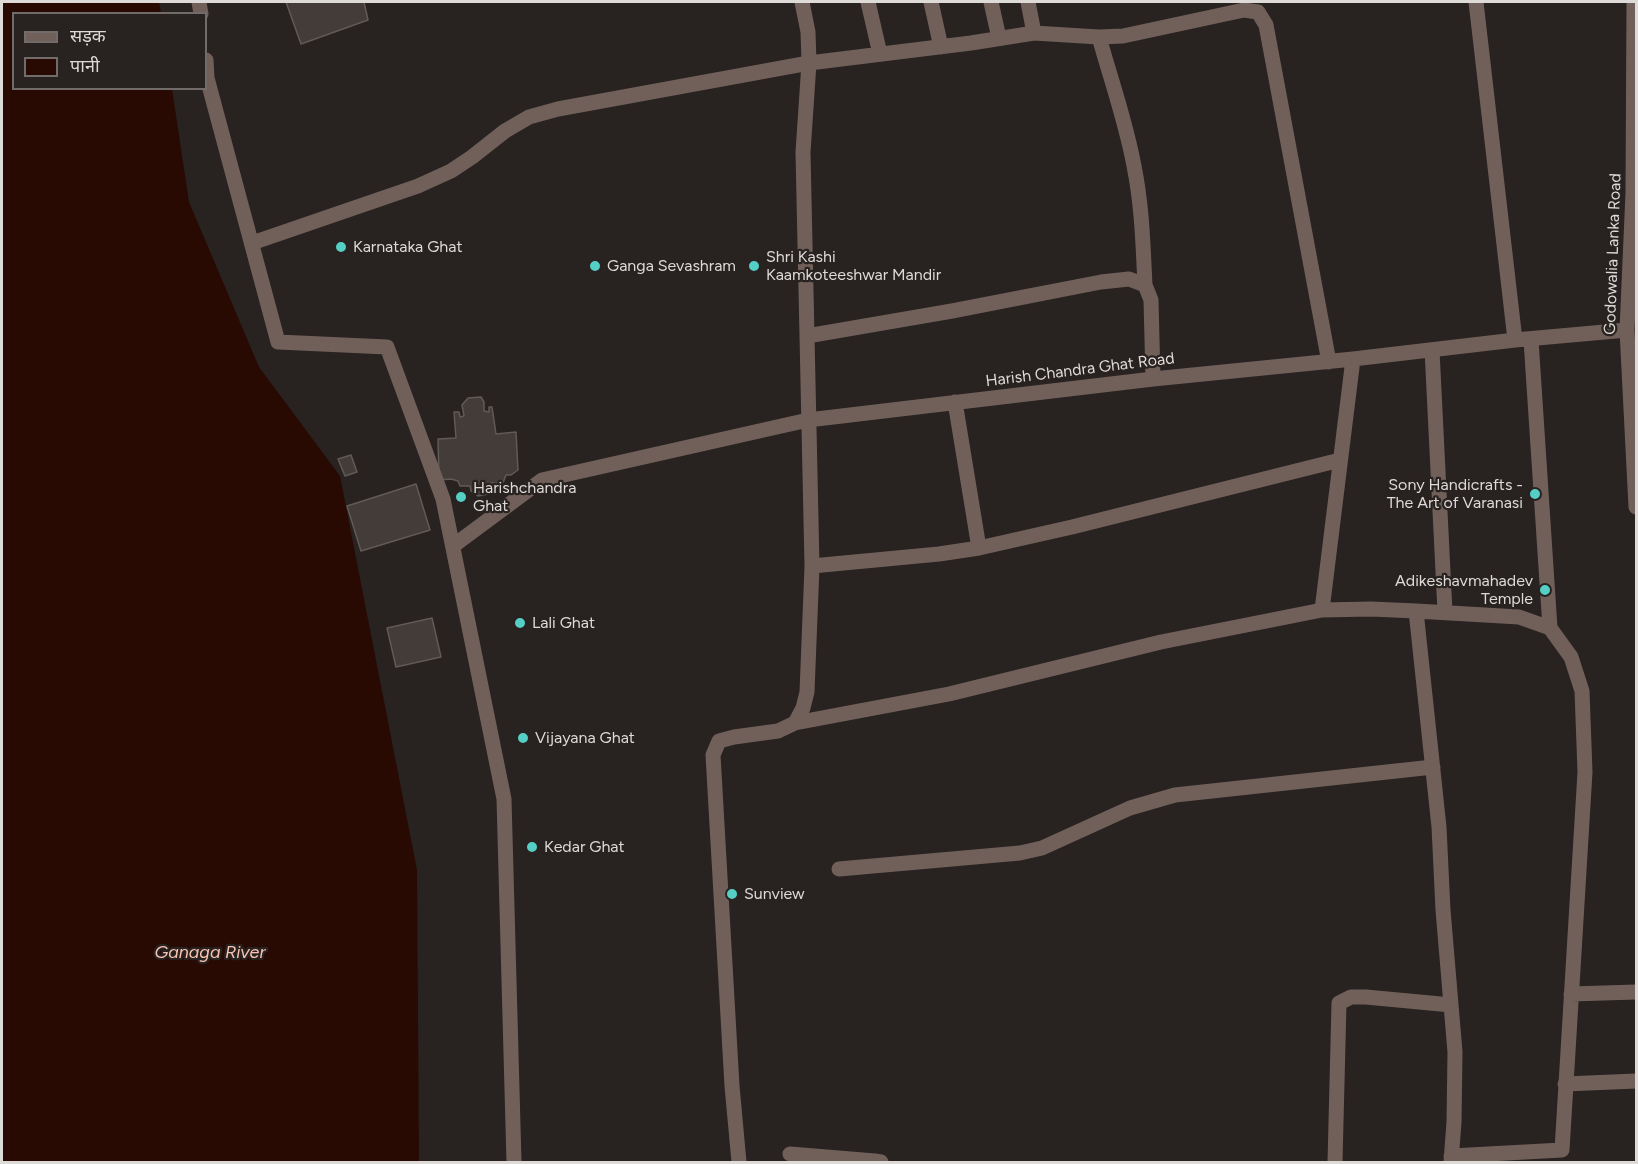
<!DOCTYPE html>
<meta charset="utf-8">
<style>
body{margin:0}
#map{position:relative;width:1638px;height:1164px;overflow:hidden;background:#282220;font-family:Figtree,"Noto Sans Devanagari",sans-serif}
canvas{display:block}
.frame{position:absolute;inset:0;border:3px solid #dedad8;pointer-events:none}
.legend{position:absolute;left:12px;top:12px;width:195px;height:78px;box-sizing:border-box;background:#282220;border:2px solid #716c6a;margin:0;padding:8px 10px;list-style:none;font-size:18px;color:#dedad8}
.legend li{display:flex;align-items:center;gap:12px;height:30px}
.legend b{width:30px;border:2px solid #716c6a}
</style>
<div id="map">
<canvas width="1638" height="1164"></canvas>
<div class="frame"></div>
<ul class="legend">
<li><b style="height:8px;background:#71605a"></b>सड़क</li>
<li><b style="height:16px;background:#280a03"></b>पानी</li>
</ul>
</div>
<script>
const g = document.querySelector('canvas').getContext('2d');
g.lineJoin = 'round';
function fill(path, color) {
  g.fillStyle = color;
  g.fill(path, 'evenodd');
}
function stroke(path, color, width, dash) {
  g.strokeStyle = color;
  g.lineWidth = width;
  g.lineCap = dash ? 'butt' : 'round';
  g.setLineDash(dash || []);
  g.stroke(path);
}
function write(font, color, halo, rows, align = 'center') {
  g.font = font + ' Figtree,sans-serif';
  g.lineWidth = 4.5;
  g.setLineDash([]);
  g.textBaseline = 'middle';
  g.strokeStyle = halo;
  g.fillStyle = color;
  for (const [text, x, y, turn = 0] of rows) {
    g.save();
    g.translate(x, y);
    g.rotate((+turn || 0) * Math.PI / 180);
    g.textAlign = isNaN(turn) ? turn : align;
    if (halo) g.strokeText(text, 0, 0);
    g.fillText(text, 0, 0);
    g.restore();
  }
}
const water = new Path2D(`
 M2,2H159L161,13L14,14V88L172,89L189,202L259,367L340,476L417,870L419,1162H2Z`);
const building = new Path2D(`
 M286,2H364L368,20L301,44Z
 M481,397L484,402V411L489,412V407H492L496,434L516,432L518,470L511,475H506L503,483H491L492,489L488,494L478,496L471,491L470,486H460L458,481L451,479L439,480L438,439L456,438L454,412H459L460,417L464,416L462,405L468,398Z
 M351,455L357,472L345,476L338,459Z
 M416,484L430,530L361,551L347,506Z
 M432,618L441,657L396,667L387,628Z`);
const minor = new Path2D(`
 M199,2L201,14
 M868,2L880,54
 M931,2L941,47
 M991,2L999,38
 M1028,2L1034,33
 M1476,2L1515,340
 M1634,2L1633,193L1627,330L1636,507
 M1099,37C1111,80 1126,122 1134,166C1142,205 1143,245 1145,285
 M206,60L207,78L278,342L387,347L443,499L504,799L514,1162
 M252,243L418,186L451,171L472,157L505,131L529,117L558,109L809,63L971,43L1034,33L1099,37L1123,36L1244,10L1258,12L1266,25L1329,362
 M807,336L952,311L1101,282L1129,279L1145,285L1151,300L1153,379
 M1531,340L1550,628
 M1432,350L1445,612
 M955,402L979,548
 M453,546L542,480L808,420L1153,379L1353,359L1515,340L1627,330
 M812,566L939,554L979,548L1072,527L1340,460
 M1322,610L1371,609L1416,611L1519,617L1550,628L1571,657L1582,691L1585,772L1562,1150L1451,1156
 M1416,611L1439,827L1443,910L1455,1052L1454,1122L1451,1162
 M795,723L949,694L1161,642L1322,610L1353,359
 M839,869L1020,853L1042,848L1130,808L1175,795L1433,767
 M1571,994L1636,992
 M1565,1084L1636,1081
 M790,1154L875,1161L881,1162
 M739,1162L732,1086L713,755L719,741L734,737L778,731L795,723L803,708L807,692L812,566L803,152L809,63L808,32L802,2
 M1335,1162L1339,1003L1351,997H1366L1451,1005`);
const markers = [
 [341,247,6,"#55cec5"],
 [595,266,6,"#55cec5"],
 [754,266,6,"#55cec5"],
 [1535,494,6,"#55cec5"],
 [461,497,6,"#55cec5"],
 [1545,590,6,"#55cec5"],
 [520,623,6,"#55cec5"],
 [523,738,6,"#55cec5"],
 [532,847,6,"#55cec5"],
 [732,894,6,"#55cec5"]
];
const poiNames = [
 ["Karnataka Ghat",353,247],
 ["Shri Kashi",766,257],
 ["Kaamkoteeshwar Mandir",766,275],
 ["Ganga Sevashram",607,266],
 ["Sony Handicrafts -",1523,485,"right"],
 ["The Art of Varanasi",1523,503,"right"],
 ["Harishchandra",473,488],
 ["Ghat",473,506],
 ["Adikeshavmahadev",1533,581,"right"],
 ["Temple",1533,599,"right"],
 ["Lali Ghat",532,623],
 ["Vijayana Ghat",535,738],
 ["Kedar Ghat",544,847],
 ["Sunview",744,894]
];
const streetNames = [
 ["Godowalia Lanka Road",1613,254,-88],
 ["Harish Chandra Ghat Road",1080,370,-7]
];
const waterNames = [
 ["Ganaga River",210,953]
];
fill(water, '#280a03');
fill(building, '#433c39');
stroke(building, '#615a57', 1.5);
stroke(minor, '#71605a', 15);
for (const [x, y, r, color] of markers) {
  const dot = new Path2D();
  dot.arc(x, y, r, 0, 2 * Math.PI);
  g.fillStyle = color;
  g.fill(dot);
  stroke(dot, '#282220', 2);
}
write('16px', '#dedad8', '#282220', poiNames, 'left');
write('16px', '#dedad8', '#282220', streetNames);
write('italic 18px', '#f8c2b1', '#282220', waterNames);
</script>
